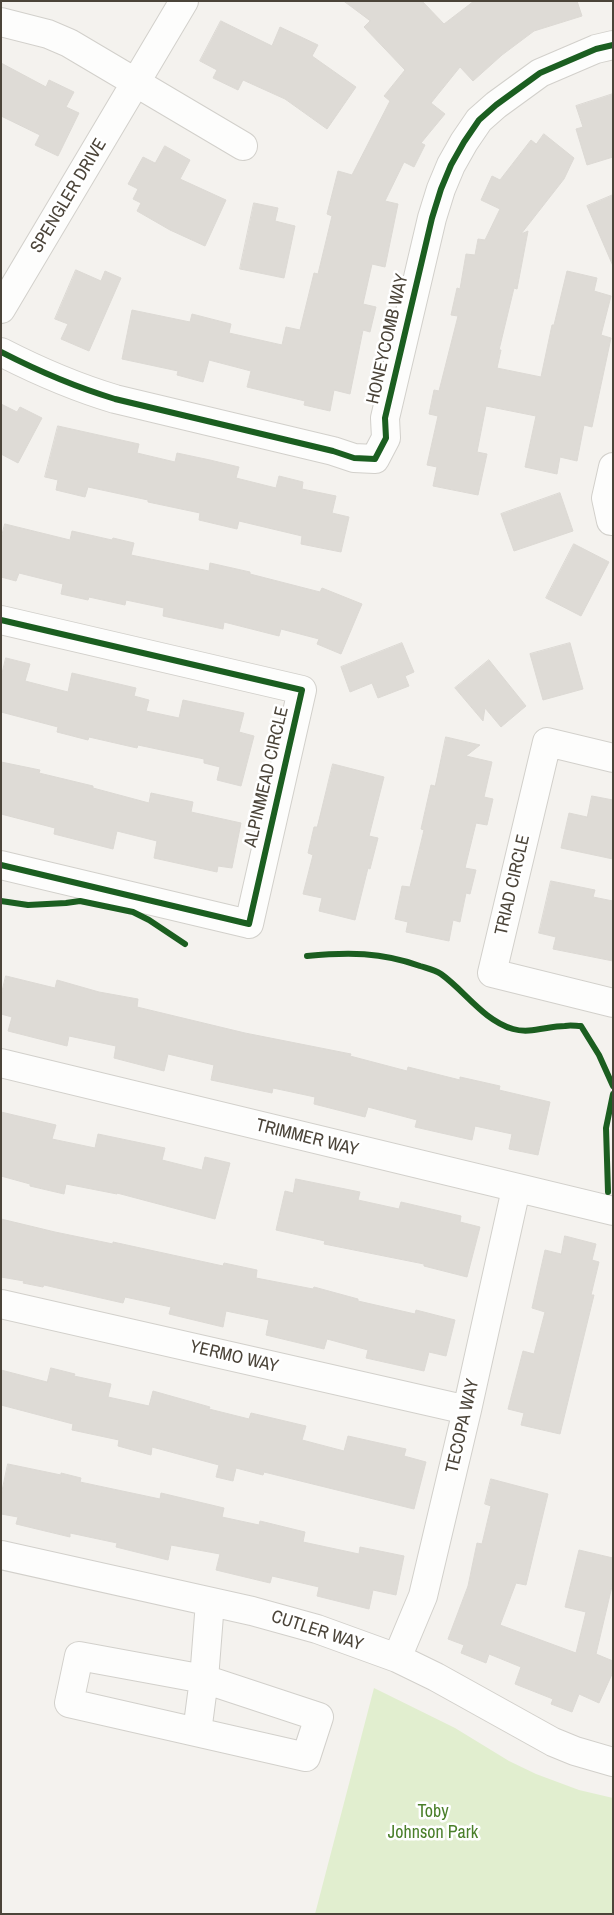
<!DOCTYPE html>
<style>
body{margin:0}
#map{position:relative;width:614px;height:1915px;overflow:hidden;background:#f4f2ee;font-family:"Archivo Narrow",sans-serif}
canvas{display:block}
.frame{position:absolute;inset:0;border:2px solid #4b4439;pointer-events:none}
</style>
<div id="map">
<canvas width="614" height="1915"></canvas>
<div class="frame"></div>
</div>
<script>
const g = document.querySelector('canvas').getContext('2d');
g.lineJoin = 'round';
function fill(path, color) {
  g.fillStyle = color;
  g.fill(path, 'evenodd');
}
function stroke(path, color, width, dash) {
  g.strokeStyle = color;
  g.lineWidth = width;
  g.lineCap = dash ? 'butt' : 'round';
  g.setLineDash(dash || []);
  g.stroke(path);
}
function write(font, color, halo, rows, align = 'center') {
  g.font = font + ' "Archivo Narrow",sans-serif';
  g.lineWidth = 5;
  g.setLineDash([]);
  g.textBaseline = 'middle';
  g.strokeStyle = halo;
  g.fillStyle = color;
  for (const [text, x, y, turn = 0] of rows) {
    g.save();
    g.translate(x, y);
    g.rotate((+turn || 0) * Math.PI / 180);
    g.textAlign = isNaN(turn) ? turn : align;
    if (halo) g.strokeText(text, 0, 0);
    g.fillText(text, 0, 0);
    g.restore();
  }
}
const green = new Path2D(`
 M374,1688L455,1728L509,1761L536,1774L579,1790L613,1798V1914H315Z`);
const building = new Path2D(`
 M344,1H422L444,24L474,1H577L582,16L534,31L502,55L473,81L460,67L431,103L445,114L421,143L425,145L414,167L404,162L385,201L398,204L385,267L372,264L363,304L376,307L370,332L363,330L350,394L334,390L330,411L304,405L305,401L247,387L251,371L209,360L203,382L177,375L178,371L122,359L132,310L190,322L192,314L231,324L229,333L282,345L286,327L300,330L314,273L318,274L332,216L327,214L338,171L352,175L390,101L384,96L405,70L364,27L370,21Z
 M221,21L272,46L280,27L318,45L312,56L356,87L327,129L285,99L243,80L238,90L213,78L217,70L200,61Z
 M1,63L46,87L49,80L74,92L66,107L79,113L58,156L35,145L40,135L1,116Z
 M613,94V157L587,165L576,129L583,127L576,106Z
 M544,134L574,158L564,179L521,234L528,231L517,289L514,288L499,350H501L497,368L541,377L552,325H554L567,271L597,278L594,291L611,296L601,335L611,338L592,427L584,425L577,461L560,457L557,474L525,467L536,416L486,406L477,452L487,454L478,495L433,486L437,467L427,465L438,416L429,414L434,390L439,391L458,316L451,315L457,288L460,289L466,254L475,255L478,239L485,240L500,209L481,200L492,176L500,180L531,140L536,144Z
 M165,146L190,160L180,179L226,200L205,246L170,230L137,211L141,203L133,199L138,189L128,184L143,157L155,163Z
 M613,195V266L587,206Z
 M254,203L278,208L275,221L295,226L284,278L240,269Z
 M76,270L101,281L105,271L121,278L89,351L61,339L68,324L55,319Z
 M1,404L17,412L20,407L42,418L18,463L1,454Z
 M58,426L139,444L137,453L175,462L177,453L210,460L239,467L236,478L276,488L279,476L303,482L302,489L336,496L332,513L349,517L341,552L301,544L302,536L239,521L237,529L199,520L200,513L148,502V500L88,487L85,497L56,490L58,480L45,477Z
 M560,493L573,531L514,551L501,514Z
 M5,524L70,540L72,531L112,540L113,538L134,543L131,555L209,571L210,563L250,572V574L320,592L322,588L362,604L341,654L317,644L319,639L281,629L279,636L224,622L223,629L163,616L164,608L126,600L125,605L89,597L88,600L61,594L63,584L19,573L16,581L1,577V539Z
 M574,544L609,562L581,616L546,598Z
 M402,643L414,672L405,676L409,686L378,698L372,683L350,692L341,667Z
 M570,643L583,689L543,700L530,654Z
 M6,658L30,664L25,681L68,692L72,673L136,688L134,696L149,700L146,711L179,718L183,700L244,713L239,732L254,736L241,786L217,780L220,767L204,763V759L138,745L137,748L89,737L88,740L57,732L58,727L1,712V678Z
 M489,660L526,706L501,727L485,708L483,721L455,688Z
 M446,737L480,745L466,756L492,762L484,797L493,799L487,825L476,823L465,868L476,870L470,894L466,893L460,922L453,920L449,941L406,932L408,922L395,919L402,886L410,887L424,830L421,829L431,785L435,786Z
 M1,762L40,770L39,773L93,786V788L149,803L151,793L193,802L191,812L241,823L232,868L218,866L217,872L154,858L157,841L117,831L113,849L54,834L55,828L1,814Z
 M333,764L384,777L369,836L378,838L370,869L368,868L355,920L319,911L322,898L303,894L313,855L308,853L314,827H317Z
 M592,796L613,800V859L561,848L569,813L587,817Z
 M551,881L595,890L593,897L613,901V961L553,949L556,937L539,933Z
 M6,976L55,988L57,980L99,992L138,999L137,1007L245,1033L351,1054L350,1056L407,1071L408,1067L460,1080V1077L500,1086L499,1090L550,1102L538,1155L509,1149L512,1134L475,1126L472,1140L415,1127L417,1120L368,1107L365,1117L314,1104L315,1097L273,1088L272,1093L211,1080L214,1065L168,1054L164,1071L114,1058L116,1046L69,1036L67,1046L8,1031L12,1017L1,1014V996Z
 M1,1112L56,1125L52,1139L95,1148L98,1134L165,1148L162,1160L202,1170L205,1157L230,1163L215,1219L117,1193V1194L66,1184L64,1194L30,1186V1184L1,1176Z
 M296,1179L360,1192L358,1200L399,1209L401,1202L461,1216L460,1222L480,1227L467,1277L424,1266V1264L324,1244L325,1241L276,1230L285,1191L293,1193Z
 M1,1219L55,1232L113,1244V1242L223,1266L224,1263L257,1270L256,1278L313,1289L314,1287L358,1299V1301L415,1314L416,1310L455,1320L446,1356L429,1352L424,1371L366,1358L368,1350L327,1339L324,1349L266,1335L269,1320L226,1311L223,1327L169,1314L171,1307L125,1297L123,1303L44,1285L43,1287L23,1283L24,1281L1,1277Z
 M565,1236L596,1244L592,1260L599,1262L591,1295H594L560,1434L521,1425L524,1413L508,1409L523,1351L534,1354L545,1312L532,1308L545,1250L561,1254Z
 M51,1368L75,1374L74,1376L111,1384L108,1397L149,1406L153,1391L210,1407L209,1409L249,1419L251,1413L306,1426L302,1440L344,1451L348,1436L406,1449L404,1456L426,1462L414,1509L264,1472L263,1475L236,1468L233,1481L216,1477L219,1465L152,1447L151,1455L118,1446L119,1440L72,1430L73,1424L1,1405V1370L47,1382Z
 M8,1464L61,1475V1473L81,1478L80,1482L160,1499L161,1493L224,1508L222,1517L259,1525L260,1521L305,1532L303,1542L359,1554L360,1547L404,1556L396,1595L373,1590L369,1609L317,1596L319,1587L272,1576L270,1583L216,1570L220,1554L171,1545L168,1560L116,1547L117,1543L70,1533V1537L16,1524L18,1517L1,1514V1496Z
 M491,1479L548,1494L526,1585L516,1583L500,1625L576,1653L586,1612L565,1607L579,1550L613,1558V1582L596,1654L613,1661V1672L599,1703L579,1694L572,1712L551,1704L553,1699L515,1684L521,1667L489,1654L486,1663L461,1653L464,1645L448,1639L468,1586L477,1543L482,1544L491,1506L485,1504Z`);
const minor = new Path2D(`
 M1,22L48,34L69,43L243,146
 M1,309L184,1
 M1,352C38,371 75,387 115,399L333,451L354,458L375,459L386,438L385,418L432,218L441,189L451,165L464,142L479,120L496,105L540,73L596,49L613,45
 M613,467L606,498L611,521H613
 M1,620L302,690L249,924L1,865
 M613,758L547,742L492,973L613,1003
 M1,1063L613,1211
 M1,1304L467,1410
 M1,1555L252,1611L317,1629L397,1658L436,1677L553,1742L575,1751L613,1762
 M79,1656L204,1679L319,1717L306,1757L69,1703Z
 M397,1658L423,1596L467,1410L516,1189
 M197,1732L204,1679L210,1602`);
const cycleway = new Path2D(`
 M1,352C38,371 75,387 115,399L333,451L354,458L375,459L386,438L385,418L432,218L441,189L451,165L464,142L479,120L496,105L540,73L596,49L613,45
 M1,620L302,690L249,924L1,865
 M1,901L28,905L66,903L80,901L133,912L149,920L185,944
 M307,956C348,952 381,952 420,966C426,968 435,970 441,974C465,991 483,1020 513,1029C530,1034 548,1026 565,1026C570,1025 576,1026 581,1026L599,1055L613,1086
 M608,1192L606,1128L613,1094`);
const streetNames = [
 ["SPENGLER DRIVE",69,196,-59],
 ["HONEYCOMB WAY",388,339,-77],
 ["ALPINMEAD CIRCLE",267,777,-77],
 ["TRIAD CIRCLE",513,885,-77],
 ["TRIMMER WAY",307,1138,14],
 ["YERMO WAY",234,1357,13],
 ["TECOPA WAY",463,1426,-77],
 ["CUTLER WAY",317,1631,18]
];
const parkNames = [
 ["Toby",433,1812],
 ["Johnson Park",433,1833]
];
fill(green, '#e1eecf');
fill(building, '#dedbd6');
stroke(building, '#dcd9d4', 1);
stroke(minor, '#d2d0cb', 30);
stroke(minor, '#fdfdfc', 28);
stroke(cycleway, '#1b5e20', 6);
write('18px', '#4b4439', '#fff', streetNames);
write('18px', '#4a7f2a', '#fff', parkNames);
</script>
